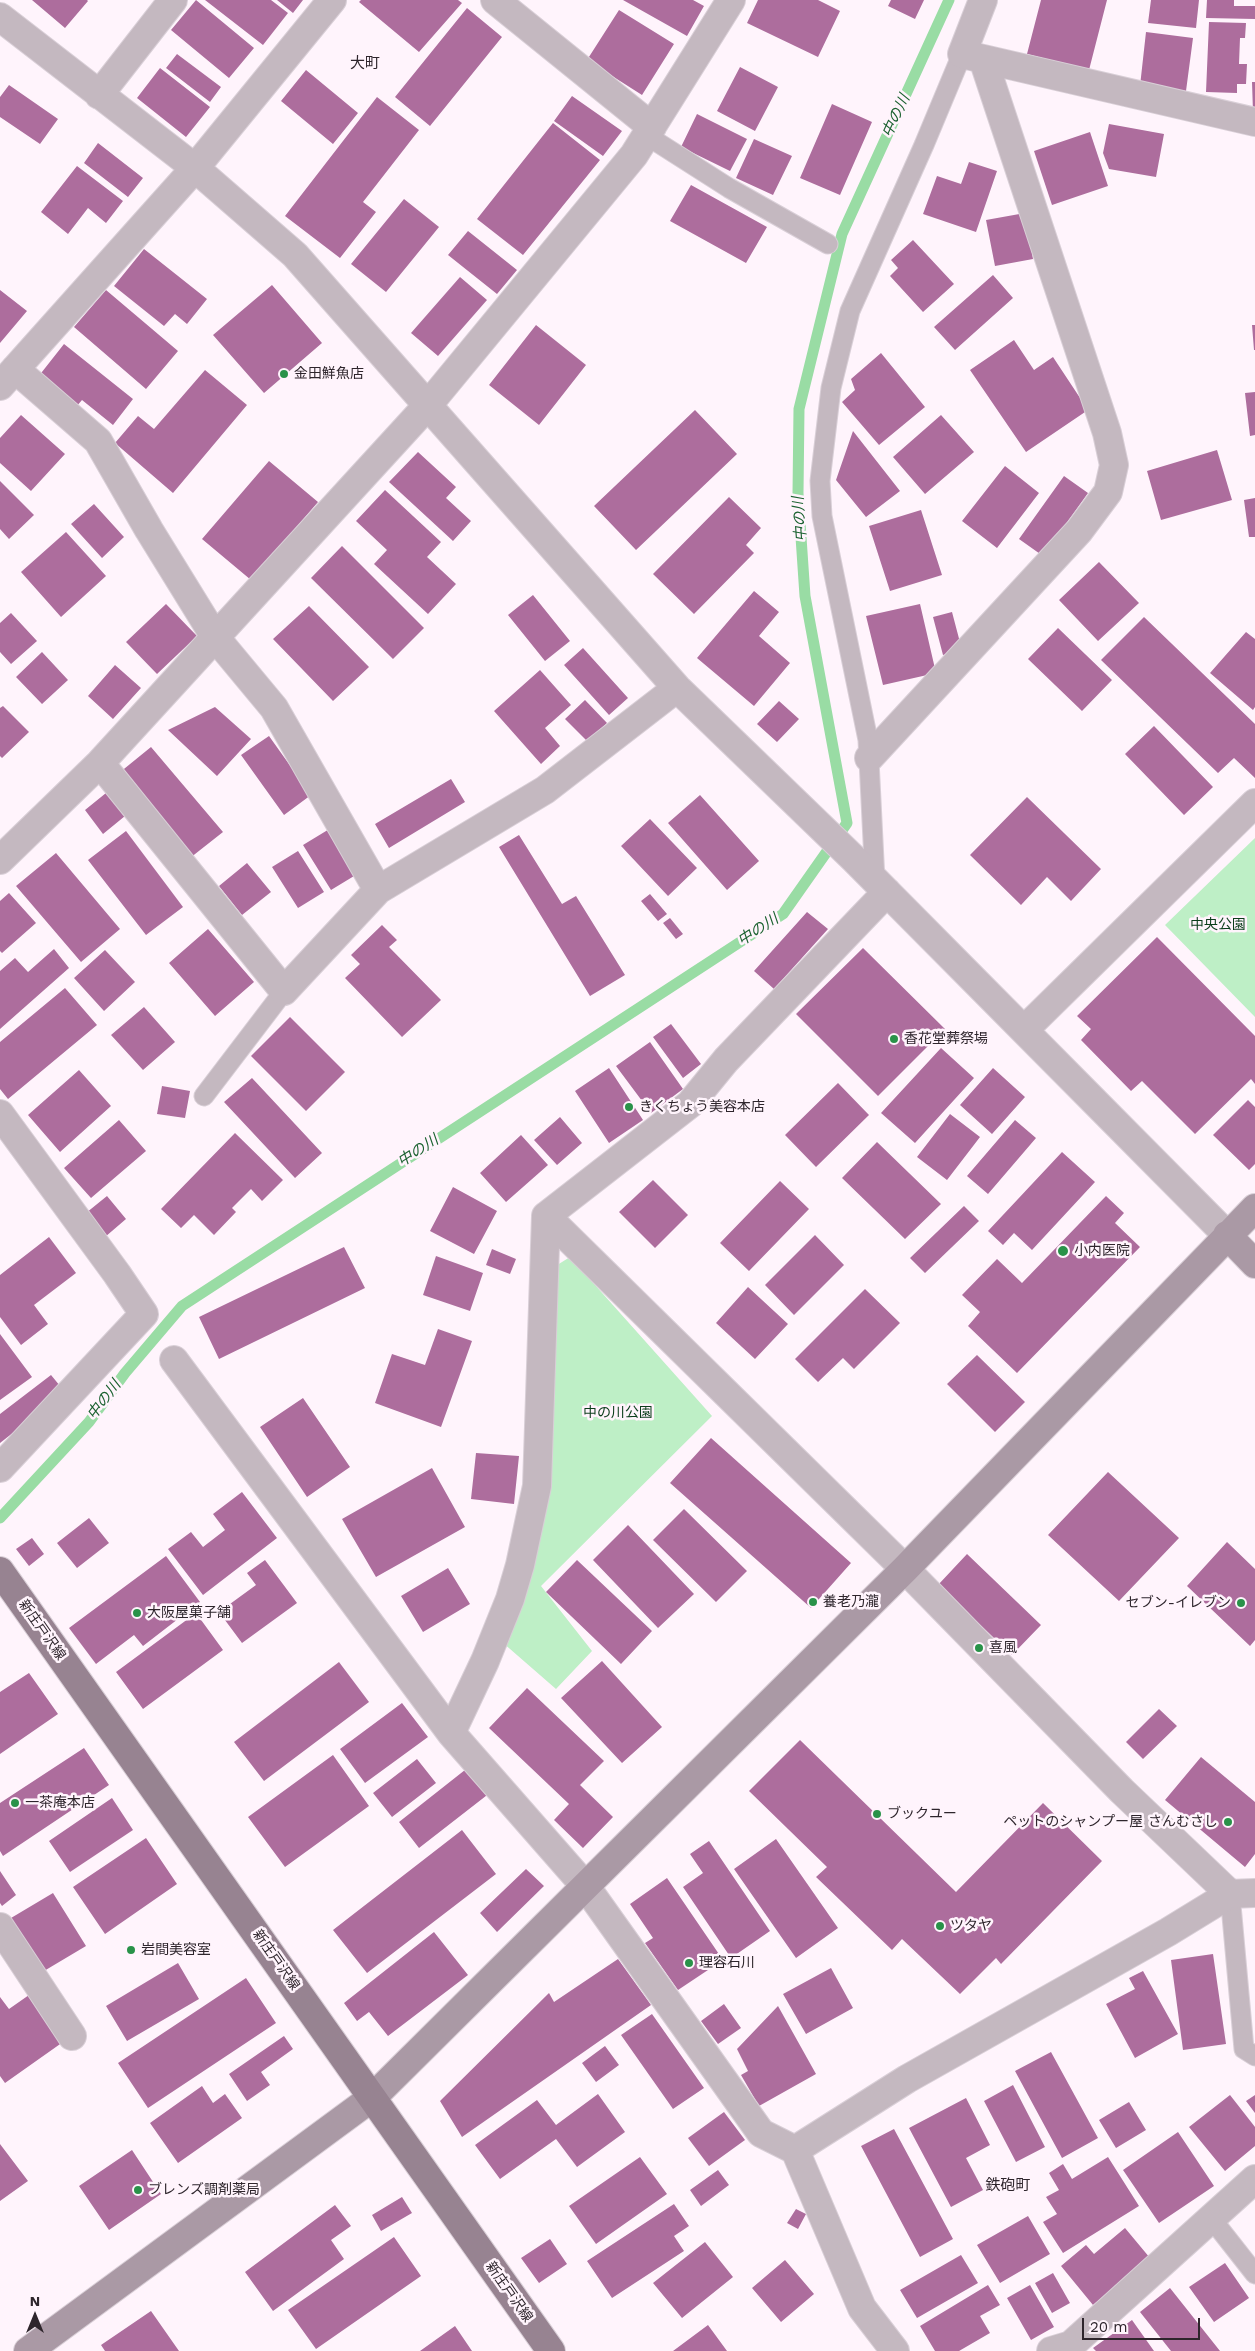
<!DOCTYPE html>
<meta charset="utf-8">
<style>
body{margin:0}
#map{position:relative;width:1255px;height:2351px;overflow:hidden;background:#fff4fc;font-family:"Work Sans",sans-serif}
canvas{display:block}
.north{position:absolute;left:10px;top:2291px;width:50px;height:50px;-webkit-text-stroke:4px #fff4fc;paint-order:stroke;rotate:0deg;font-size:14px;font-weight:700;line-height:20px;text-align:center;color:#2e252c}
.north::after{content:'';display:block;margin:auto;width:18px;height:22px;background:#2e252c;clip-path:polygon(50% 0,100% 100%,50% 72%,0 100%)}
.scale{position:absolute;left:1082px;top:2318px;width:118px;height:22px;box-sizing:border-box;border:2px solid #2e252c;border-top:0;padding-left:6px;font-size:15px;line-height:18px;white-space:nowrap;color:#2e252c;-webkit-text-stroke:4px #fff4fc;paint-order:stroke}
</style>
<div id="map">
<canvas width="1255" height="2351"></canvas>
<div class="north">N</div>
<div class="scale">20 m</div>
</div>
<script>
const g = document.querySelector('canvas').getContext('2d');
g.lineJoin = 'round';
function fill(path, color) {
  g.fillStyle = color;
  g.fill(path, 'evenodd');
}
function stroke(path, color, width, dash) {
  g.strokeStyle = color;
  g.lineWidth = width;
  g.lineCap = dash ? 'butt' : 'round';
  g.setLineDash(dash || []);
  g.stroke(path);
}
function write(font, color, halo, rows, align = 'center') {
  g.font = font + ' "Work Sans","Noto Sans JP",sans-serif';
  g.lineWidth = 5;
  g.setLineDash([]);
  g.textBaseline = 'middle';
  g.strokeStyle = halo;
  g.fillStyle = color;
  for (const [text, x, y, turn = 0] of rows) {
    g.save();
    g.translate(x, y);
    g.rotate((+turn || 0) * Math.PI / 180);
    g.textAlign = isNaN(turn) ? turn : align;
    if (halo) g.strokeText(text, 0, 0);
    g.fillText(text, 0, 0);
    g.restore();
  }
}
const green = new Path2D(`
 M1255,838V1017L1165,925Z
 M570,1257L712,1416L541,1586L592,1651L556,1689L502,1642L554,1267Z`);
const stream = new Path2D(`
 M0,1518L89,1422L125,1373L182,1306L783,914L847,823L805,596L798,493L799,409L842,234L949,0`);
const building = new Path2D(`
 M32,0H87L88,1L65,28Z
 M196,0L254,48L229,78L171,30Z
 M205,0H271L288,13L263,45Z
 M277,0H303L293,13Z
 M361,0H458L462,3L419,52L359,2Z
 M623,0H693L704,6L687,36Z
 M758,0H818L840,11L818,57L747,23Z
 M891,0H924L915,19L888,6Z
 M1041,0H1107L1089,70L1027,54Z
 M1151,0H1199L1196,28L1148,23Z
 M1207,0H1234V6H1255V19L1206,18Z
 M467,8L502,37L430,126L395,97Z
 M619,10L674,44L642,95L587,60Z
 M1209,22L1246,23L1245,38H1240L1239,64H1247L1246,84H1237V93L1206,92Z
 M1146,32L1193,38L1186,91L1140,86Z
 M177,54L221,87L210,102L166,68Z
 M740,67L778,87L755,131L717,111Z
 M160,68L210,107L186,137L137,98Z
 M306,70L358,113L333,144L281,101Z
 M1252,82H1255V112H1253Z
 M9,85L58,119L40,144L0,117V97Z
 M572,96L622,131L603,156L554,121Z
 M377,97L419,130L363,202L376,212L340,258L285,216Z
 M832,104L872,122L840,195L800,178Z
 M697,114L747,139L730,171L681,147Z
 M553,123L600,160L523,255L477,219Z
 M1109,124L1164,134L1156,177L1109,169L1103,153Z
 M1090,132L1108,186L1052,205L1034,151Z
 M754,139L792,156L773,195L736,178Z
 M98,143L143,178L128,197L84,163Z
 M969,162L997,171L976,232L923,214L937,176L961,184Z
 M77,166L123,201L106,223L88,208L68,234L41,212Z
 M691,185L767,227L746,263L670,221Z
 M404,199L439,227L386,292L351,264Z
 M1025,213L1033,259L995,266L986,220Z
 M468,231L517,270L497,294L448,255Z
 M913,240L954,284L923,312L890,276L898,268L891,260Z
 M144,249L207,299L187,324L175,314L164,326L114,286Z
 M993,275L1013,298L955,350L934,327Z
 M460,277L487,300L438,356L411,333Z
 M272,285L322,343L264,393L213,335Z
 M0,290L27,311L0,343Z
 M106,290L178,351L146,389L74,327Z
 M536,325L586,365L539,425L489,385Z
 M1252,325H1255V350H1254Z
 M1014,340L1034,370L1053,357L1088,410L1026,452L970,370Z
 M64,344L133,399L113,425L82,400L76,407L38,377Z
 M881,353L925,407L879,445L842,402L855,390L851,379Z
 M205,370L247,405L173,493L115,443L138,416L154,429Z
 M1255,392V435L1250,436L1245,393Z
 M695,410L737,454L636,550L594,506Z
 M21,415L65,454L31,491L0,463V438Z
 M941,415L974,452L925,494L893,457Z
 M853,431L900,491L866,517L836,480Z
 M1217,450L1232,500L1161,520L1147,471Z
 M418,452L456,487L446,498L471,521L453,541L389,482Z
 M269,461L318,502L251,580L202,539Z
 M1005,466L1039,493L997,548L962,521Z
 M1064,476L1088,493L1043,556L1019,539Z
 M0,481L34,515L9,539L0,529Z
 M385,490L441,542L427,557L456,584L428,614L374,564L387,550L356,521Z
 M729,497L761,528L746,545L754,553L694,614L653,574Z
 M1255,498V537H1249L1244,500Z
 M94,504L124,537L102,558L71,524Z
 M921,510L942,575L890,591L869,526Z
 M66,532L106,576L61,617L21,572Z
 M342,546L424,628L393,659L311,578Z
 M1099,562L1139,603L1098,641L1059,600Z
 M754,591L779,612L759,636L790,663L754,706L697,658Z
 M533,595L570,641L545,661L508,615Z
 M166,604L197,636L157,674L126,642Z
 M920,604L936,673L883,685L866,616Z
 M309,606L369,667L333,701L273,639Z
 M952,612L962,650L943,655L933,617Z
 M11,613L37,641L11,664L0,652V623Z
 M1144,617L1255,724V778L1234,758L1218,773L1101,660Z
 M1058,628L1112,680L1082,711L1028,659Z
 M1246,632L1255,639V707L1253,710L1210,673Z
 M583,648L628,698L609,715L564,665Z
 M42,652L68,680L42,704L16,677Z
 M115,665L141,688L113,719L88,696Z
 M540,670L571,705L545,728L560,746L541,764L494,711Z
 M585,700L607,723L587,741L565,719Z
 M779,701L799,719L777,742L757,724Z
 M3,706L29,732L2,758L0,756V708Z
 M215,707L251,739L217,776L168,730Z
 M1154,726L1213,787L1184,815L1125,754Z
 M269,736L311,795L284,815L241,755Z
 M151,747L223,832L190,858L119,773Z
 M451,779L465,802L389,848L375,824Z
 M106,793L125,816L103,834L85,810Z
 M700,795L759,861L727,890L668,823Z
 M1027,797L1101,869L1071,901L1047,877L1021,905L970,855Z
 M650,819L697,868L668,896L621,846Z
 M331,828L359,873L331,890L303,845Z
 M126,831L183,907L146,935L88,860Z
 M519,835L562,904L576,896L625,975L590,996L499,847Z
 M298,851L324,892L298,908L272,867Z
 M56,853L120,929L81,962L16,886Z
 M247,863L271,892L242,915L219,886Z
 M9,893L36,923L2,953L0,951V901Z
 M650,894L667,914L658,921L641,901Z
 M807,912L828,929L774,989L754,971Z
 M670,918L683,934L676,939L663,923Z
 M382,925L397,940L389,947L441,1000L402,1037L345,978L360,964L351,955Z
 M208,929L254,982L215,1016L169,963Z
 M1157,937L1255,1036V1084L1251,1079L1195,1134L1142,1081L1131,1091L1081,1040L1091,1029L1077,1016Z
 M863,948L945,1029L878,1096L796,1014Z
 M54,949L69,968L0,1029V971L15,958L28,972Z
 M105,950L135,982L104,1011L74,978Z
 M65,988L97,1025L8,1099L0,1089V1042Z
 M144,1007L175,1042L143,1070L111,1035Z
 M290,1017L345,1072L306,1111L251,1056Z
 M671,1024L701,1064L683,1078L653,1037Z
 M650,1042L683,1089L651,1113L616,1066Z
 M941,1048L974,1078L915,1143L881,1113Z
 M609,1068L643,1120L609,1143L575,1091Z
 M993,1068L1025,1097L992,1134L960,1105Z
 M79,1070L111,1106L60,1152L28,1115Z
 M252,1078L322,1153L295,1178L224,1102Z
 M838,1083L869,1115L816,1167L785,1135Z
 M162,1086L190,1091L185,1118L157,1114Z
 M1248,1100L1255,1107V1164L1249,1170L1213,1135Z
 M950,1114L980,1137L947,1180L917,1157Z
 M560,1117L582,1143L557,1165L534,1140Z
 M119,1120L146,1151L91,1198L64,1168Z
 M1015,1120L1036,1138L988,1194L967,1176Z
 M235,1133L283,1180L262,1201L251,1189L232,1208L236,1212L214,1235L194,1215L181,1228L161,1209Z
 M521,1135L548,1165L506,1202L480,1173Z
 M877,1142L941,1204L905,1239L842,1178Z
 M1062,1152L1095,1182L1032,1250L1014,1233L1003,1245L988,1231Z
 M653,1180L688,1215L655,1248L619,1212Z
 M780,1181L809,1209L749,1271L720,1243Z
 M453,1187L497,1211L474,1254L430,1231Z
 M107,1196L126,1219L105,1237L86,1213Z
 M1106,1196L1124,1213L1115,1223L1140,1247L1017,1373L968,1326L980,1312L962,1295L997,1259L1022,1283Z
 M964,1206L979,1221L925,1273L910,1258Z
 M815,1235L844,1265L794,1315L765,1285Z
 M49,1237L76,1273L34,1305L48,1324L21,1345L0,1317V1275Z
 M344,1247L365,1288L219,1359L199,1317Z
 M492,1249L516,1259L510,1274L486,1265Z
 M436,1256L483,1273L470,1311L423,1295Z
 M748,1287L788,1324L755,1359L716,1323Z
 M865,1289L900,1323L854,1369L843,1358L818,1382L795,1359Z
 M438,1329L472,1341L441,1427L375,1403L392,1354L425,1365Z
 M0,1334L32,1377L0,1400Z
 M977,1355L1025,1402L995,1432L947,1384Z
 M51,1375L65,1392L0,1443V1414Z
 M303,1398L350,1467L307,1497L260,1427Z
 M711,1438L851,1563L811,1608L670,1483Z
 M476,1453L519,1456L514,1504L471,1499Z
 M432,1468L465,1527L376,1577L342,1519Z
 M1108,1472L1179,1538L1119,1601L1048,1535Z
 M242,1492L277,1538L203,1595L168,1549L191,1532L203,1547L225,1530L213,1514Z
 M684,1509L747,1571L716,1602L653,1540Z
 M89,1518L109,1543L77,1568L57,1543Z
 M628,1525L694,1594L658,1628L593,1560Z
 M32,1538L44,1554L29,1566L16,1549Z
 M1227,1542L1255,1569V1640L1250,1646L1187,1586Z
 M967,1554L1041,1625L1012,1655L938,1585Z
 M166,1556L200,1602L143,1646L134,1635L96,1664L69,1628Z
 M265,1560L297,1603L242,1643L219,1612L256,1585L247,1573Z
 M577,1560L652,1631L621,1664L546,1592Z
 M448,1568L470,1604L423,1632L401,1596Z
 M196,1613L223,1650L143,1709L116,1672Z
 M602,1661L662,1727L622,1763L561,1698Z
 M339,1662L369,1702L264,1781L234,1742Z
 M29,1673L58,1714L0,1754V1692Z
 M527,1688L604,1761L580,1785L613,1817L583,1848L554,1820L569,1804L489,1728Z
 M402,1703L428,1737L365,1783L340,1749Z
 M1159,1709L1177,1726L1143,1759L1126,1742Z
 M800,1740L956,1892L1043,1803L1102,1861L1001,1964L996,1958L960,1994L902,1939L892,1950L816,1877L827,1867L749,1791Z
 M84,1748L109,1785L3,1856L0,1851V1803Z
 M333,1755L369,1806L285,1867L248,1817Z
 M1201,1757L1255,1802V1854L1245,1867L1165,1800Z
 M417,1759L436,1783L392,1817L373,1793Z
 M470,1766L491,1792L419,1848L399,1822Z
 M112,1798L133,1830L70,1872L49,1841Z
 M462,1830L496,1874L367,1973L333,1930Z
 M146,1838L177,1884L105,1934L73,1887Z
 M776,1839L838,1928L796,1958L734,1869Z
 M709,1841L770,1931L731,1958L683,1887L703,1873L690,1854Z
 M526,1869L544,1886L497,1932L480,1913Z
 M0,1871L16,1895L2,1906L0,1903Z
 M667,1878L723,1960L678,1990L645,1943L653,1938L630,1904Z
 M53,1893L86,1946L44,1971L11,1918Z
 M434,1932L468,1975L388,2036L369,2012L357,2021L344,2003Z
 M1213,1954L1226,2044L1183,2050L1171,1960Z
 M618,1959L651,2005L462,2137L440,2101L549,1993L554,2002Z
 M178,1963L199,1999L127,2041L106,2006Z
 M831,1968L853,2008L806,2034L783,1994Z
 M1143,1971L1178,2034L1135,2058L1106,2004L1135,1989L1129,1978Z
 M246,1978L276,2023L148,2108L118,2063Z
 M29,1995L63,2042L5,2083L0,2076V1997L9,2009Z
 M724,2004L741,2028L718,2044L701,2021Z
 M778,2006L816,2074L759,2106L741,2075L748,2071L737,2049Z
 M652,2014L704,2088L673,2109L621,2035Z
 M284,2036L293,2049L261,2072L270,2085L247,2101L229,2074Z
 M605,2046L619,2065L596,2082L582,2063Z
 M1051,2052L1098,2138L1062,2158L1015,2071Z
 M1013,2085L1045,2147L1016,2162L984,2101Z
 M202,2086L213,2103L225,2094L242,2118L178,2163L150,2123Z
 M598,2094L625,2132L577,2167L556,2139L500,2179L475,2145L537,2100L556,2125Z
 M1230,2095L1255,2127V2146L1225,2171L1189,2127Z
 M1255,2095V2113L1246,2101Z
 M966,2098L990,2145L966,2158L983,2190L951,2207L909,2128Z
 M1129,2102L1146,2130L1116,2148L1099,2120Z
 M724,2112L745,2140L709,2166L688,2138Z
 M894,2129L953,2239L920,2257L861,2146Z
 M1178,2132L1214,2186L1159,2223L1123,2170Z
 M0,2144L28,2181L0,2201Z
 M132,2150L161,2194L109,2230L79,2186Z
 M640,2157L667,2194L596,2244L569,2206Z
 M1108,2157L1139,2206L1063,2253L1043,2222L1057,2214L1046,2197L1059,2190L1049,2173L1063,2164L1072,2179Z
 M718,2170L729,2185L701,2206L690,2190Z
 M402,2197L412,2213L381,2231L372,2215Z
 M674,2204L689,2226L674,2236L684,2251L612,2298L587,2261Z
 M335,2205L351,2226L331,2240L344,2259L273,2311L245,2272Z
 M796,2209L806,2214L798,2229L787,2223Z
 M1028,2216L1050,2254L1000,2283L977,2245Z
 M1125,2228L1150,2258L1093,2305L1061,2266L1086,2245L1094,2254Z
 M394,2237L421,2276L316,2349L288,2310Z
 M550,2239L567,2264L539,2283L521,2258Z
 M705,2242L733,2277L682,2318L653,2283Z
 M961,2255L978,2283L917,2318L900,2290Z
 M785,2260L814,2294L781,2322L752,2288Z
 M1225,2263L1249,2298L1214,2322L1189,2287Z
 M1053,2273L1070,2303L1052,2313L1035,2283Z
 M988,2285L1000,2305L980,2316L990,2333L959,2351H935L920,2326Z
 M1030,2285L1054,2327L1031,2340L1007,2298Z
 M1170,2288L1220,2351H1171L1140,2312Z
 M151,2311L179,2351H105L101,2345Z
 M1132,2320L1154,2351H1096L1093,2348Z
 M708,2325L727,2351H673Z
 M455,2326L472,2351H420Z`);
const lane = new Path2D(`
 M646,135L729,188L828,244
 M875,881L868,740L822,516L820,481L831,388L850,311L924,145L962,54
 M204,1096L284,991
 M1230,1894L1244,2049L1255,2056
 M1211,2218L1255,2274`);
const street = new Path2D(`
 M495,0L652,127
 M983,0L962,54L1255,122
 M0,17L195,168L295,255L677,688L854,859L1227,1235
 M99,95L173,0
 M15,369L98,441L149,530L215,637L274,708L378,890
 M0,386L195,168L332,0
 M869,758L1079,531L1108,492L1114,465L1107,433L983,59
 M100,763L284,991L378,890L545,790L677,688
 M0,860L100,763L428,405L634,155L731,0
 M1024,1030L1255,803
 M0,1114L117,1274L144,1314L0,1468
 M546,1216L905,1569L1122,1791L1230,1894
 M546,1216L690,1104L726,1060L887,892
 M174,1360L451,1733L586,1887L761,2133L795,2150L862,2308L895,2351
 M451,1733L485,1661L510,1599L520,1565L537,1486L546,1216
 M0,1927L72,2036
 M795,2150L907,2079L1168,1932L1230,1894L1255,1893
 M1051,2351L1071,2345L1255,2179`);
const secondary = new Path2D(`
 M1227,1235L1255,1264
 M28,2351L373,2097L905,1569L1255,1208`);
const primary = new Path2D(`
 M0,1571L551,2351`);
const markers = [
 [284,374,5,"#299249"],
 [894,1039,5,"#299249"],
 [629,1107,5,"#299249"],
 [1063,1251,6,"#299249"],
 [813,1602,5,"#299249"],
 [1241,1603,5,"#299249"],
 [137,1613,5,"#299249"],
 [979,1648,5,"#299249"],
 [15,1803,5,"#299249"],
 [877,1814,5,"#299249"],
 [1228,1822,5,"#299249"],
 [940,1926,5,"#299249"],
 [131,1950,5,"#299249"],
 [689,1963,5,"#299249"],
 [138,2190,5,"#299249"]
];
const poiNames = [
 ["金田鮮魚店",294,374],
 ["香花堂葬祭場",904,1039],
 ["きくちょう美容本店",639,1107],
 ["小内医院",1074,1251],
 ["養老乃瀧",823,1602],
 ["セブン-イレブン",1231,1603,"right"],
 ["大阪屋菓子舗",147,1613],
 ["喜風",989,1648],
 ["一茶庵本店",25,1803],
 ["ブックユー",887,1814],
 ["ペットのシャンプー屋 さんむさし",1218,1822,"right"],
 ["ツタヤ",950,1926],
 ["岩間美容室",141,1950],
 ["理容石川",699,1963],
 ["ブレンズ調剤薬局",148,2190]
];
const parkNames = [
 ["中央公園",1218,925],
 ["中の川公園",618,1413]
];
const streetNames = [
 ["新庄戸沢線",42,1630,55],
 ["新庄戸沢線",276,1960,55],
 ["新庄戸沢線",509,2292,55]
];
const neighbourhoodNames = [
 ["大町",365,64],
 ["鉄砲町",1008,2186]
];
const waterNames = [
 ["中の川",896,116,-65],
 ["中の川",800,519,-94],
 ["中の川",758,930,-33],
 ["中の川",418,1151,-33],
 ["中の川",104,1400,-53]
];
fill(green, '#beefc6');
stroke(stream, '#99dca4', 11);
fill(building, '#ad6d9d');
stroke(lane, '#d9cfd7', 21);
stroke(street, '#d9cfd7', 30);
stroke(secondary, '#d9cfd7', 30);
stroke(primary, '#d9cfd7', 30);
stroke(lane, '#c4b8c0', 19);
stroke(street, '#c4b8c0', 28);
stroke(secondary, '#aa99a5', 28);
stroke(primary, '#978391', 28);
for (const [x, y, r, color] of markers) {
  const dot = new Path2D();
  dot.arc(x, y, r, 0, 2 * Math.PI);
  g.fillStyle = color;
  g.fill(dot);
  stroke(dot, '#fff4fc', 2);
}
write('14px', '#2e252c', '#fff4fc', poiNames, 'left');
write('14px', '#0a3d1a', '#fff4fc', parkNames);
write('14px', '#2e252c', '#fff4fc', streetNames);
write('15px', '#2e252c', '#fff4fc', neighbourhoodNames);
write('italic 15px', '#1a612f', '#fff4fc', waterNames);
</script>
